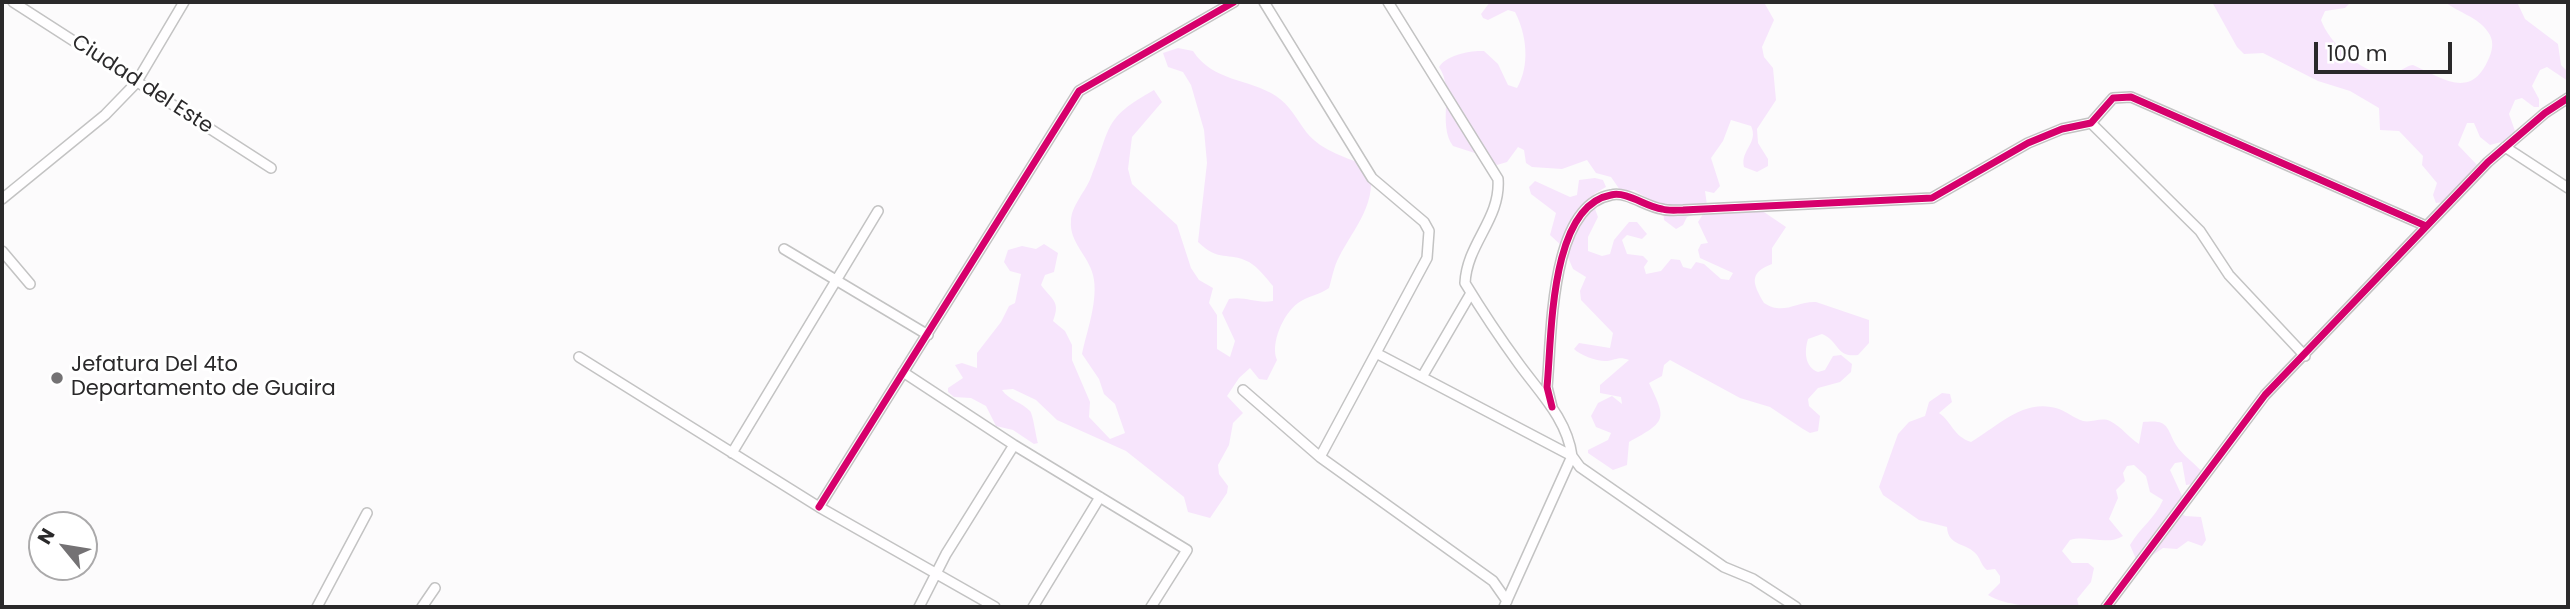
<!DOCTYPE html>
<style>
body{margin:0}
#map{position:relative;width:2570px;height:609px;overflow:hidden;background:#fcfbfc;font-family:Poppins,sans-serif}
canvas{display:block}
.frame{position:absolute;inset:0;border:4px solid #2a292a;pointer-events:none}
.north{position:absolute;left:28px;top:511px;width:70px;height:70px;box-sizing:border-box;background:#fff;border:2px solid #aaa9aa;border-radius:50%;rotate:300deg;font-size:19px;font-weight:700;line-height:28px;text-align:center;color:#2a292a}
.north::after{content:'';display:block;margin:auto;width:24px;height:32px;background:#747274;clip-path:polygon(50% 0,100% 100%,50% 72%,0 100%)}
.scale{position:absolute;left:2314px;top:42px;width:138px;height:32px;box-sizing:border-box;border:4px solid #2a292a;border-top:0;padding-left:9px;font-size:21px;line-height:24px;white-space:nowrap;color:#2a292a;-webkit-text-stroke:5px #fff;paint-order:stroke}
</style>
<div id="map">
<canvas width="2570" height="609"></canvas>
<div class="frame"></div>
<div class="north">N</div>
<div class="scale">100 m</div>
</div>
<script>
const g = document.querySelector('canvas').getContext('2d');
g.lineJoin = 'round';
function fill(path, color) {
  g.fillStyle = color;
  g.fill(path, 'evenodd');
}
function stroke(path, color, width, dash) {
  g.strokeStyle = color;
  g.lineWidth = width;
  g.lineCap = dash ? 'butt' : 'round';
  g.setLineDash(dash || []);
  g.stroke(path);
}
function write(font, color, halo, rows, align = 'center') {
  g.font = font + ' Poppins,sans-serif';
  g.lineWidth = 6;
  g.setLineDash([]);
  g.textBaseline = 'middle';
  g.strokeStyle = halo;
  g.fillStyle = color;
  for (const [text, x, y, turn = 0] of rows) {
    g.save();
    g.translate(x, y);
    g.rotate((+turn || 0) * Math.PI / 180);
    g.textAlign = isNaN(turn) ? turn : align;
    if (halo) g.strokeText(text, 0, 0);
    g.fillText(text, 0, 0);
    g.restore();
  }
}
const green = new Path2D(`
 M1490,2H1756L1765,4L1774,20L1762,47L1764,57L1773,68L1776,100L1757,129L1758,143L1768,159V166L1757,172L1744,167C1740,150 1759,143 1751,126L1731,120L1723,141L1711,158L1720,186L1714,193L1705,191L1707,205L1698,213L1687,217L1683,225L1676,229L1664,220L1663,208L1634,190H1620L1611,177L1596,173L1587,160L1562,169L1532,167L1526,163L1524,150L1518,147L1507,162L1497,165L1481,155L1453,146C1437,124 1455,90 1439,67C1446,55 1471,50 1484,51L1498,64L1508,85L1517,88C1530,66 1527,35 1515,12L1508,10L1488,20L1483,18L1481,14Z
 M2212,2H2351L2345,8L2325,11L2321,20C2329,43 2365,79 2393,73C2401,72 2405,66 2413,65C2443,78 2471,101 2489,58C2493,49 2494,40 2488,32C2478,17 2459,13 2445,2H2517L2525,19L2558,44L2561,65L2568,72V81L2547,67L2540,70L2532,86L2539,99V107H2534L2522,98L2515,100L2509,114L2515,131L2509,140L2490,145L2480,137L2474,123H2467L2458,145L2479,167L2444,202L2436,203L2433,195L2437,183L2422,165L2423,156L2399,131L2380,130L2379,108L2350,91L2318,81L2263,53L2244,54L2237,47Z
 M1178,48L1193,51C1213,82 1248,78 1276,96C1290,105 1297,120 1307,133C1322,151 1347,158 1368,166C1380,200 1354,228 1339,257C1334,266 1332,278 1329,288C1320,295 1307,296 1298,303C1283,314 1270,344 1277,360L1267,380L1259,379L1250,368L1239,378L1227,396L1243,413L1233,423L1229,445L1218,465L1219,474L1228,486L1227,493L1210,518L1188,512L1184,497L1126,451L1057,420L1036,400L1013,389L1002,390C1009,400 1021,402 1030,411C1033,414 1036,437 1038,443L1034,444L1013,430L996,426L986,406L971,398L954,397L948,392V388L963,378L955,365L962,363L977,368V353L1001,322L1009,306L1015,303L1021,274L1010,271L1004,262L1008,250L1022,246L1036,249L1044,244L1058,253L1054,272L1045,275L1041,285C1052,300 1061,301 1053,321L1065,331L1072,345V360L1090,402L1089,417L1110,439L1125,433L1115,404L1104,394L1099,379L1082,354C1087,330 1099,299 1093,275C1088,255 1069,242 1071,221C1071,206 1086,191 1091,177C1112,126 1102,119 1154,90L1162,102L1132,137L1128,169L1132,184L1177,225L1191,268L1199,280L1213,288L1209,303L1217,315V349L1230,357L1235,341L1222,313L1229,299C1246,296 1256,304 1273,301V286C1266,278 1258,267 1249,262C1227,251 1220,263 1198,242L1207,163L1204,130L1191,85L1183,72L1168,67L1163,53Z
 M1595,178L1603,180L1606,187L1594,194L1592,201L1598,217L1588,237V251L1602,256L1610,254L1614,240L1629,222H1637L1647,234L1642,239L1627,235L1622,240L1627,254L1643,256L1648,261L1644,267L1646,274L1661,271L1671,259L1680,260L1683,267L1691,269L1696,262L1704,264L1721,279L1729,280L1733,273L1700,258L1698,250L1701,244L1708,243L1698,222L1705,211L1761,210L1786,227L1772,248V264C1748,273 1753,284 1764,303C1784,316 1796,301 1816,302L1869,320V343L1858,355C1836,358 1839,341 1822,334L1808,339C1804,352 1805,367 1818,372L1825,370L1833,356L1841,355L1852,364L1851,372L1840,382L1818,388L1808,399L1809,406L1820,416L1818,431L1810,433L1803,429L1770,407L1740,398L1670,360L1664,365L1662,376L1649,383C1666,419 1668,421 1629,442L1627,465L1613,470L1588,453V450L1608,440L1611,433L1596,427L1591,416L1598,403L1612,396L1622,404L1621,397L1600,393V385L1629,360C1619,356 1616,360 1607,361C1598,362 1580,355 1574,349L1579,343L1610,348L1613,333L1581,300L1580,291L1586,277L1573,269L1564,248L1550,235L1556,213L1531,194L1529,187L1535,181L1570,197L1577,195L1579,180Z
 M1942,393L1950,394L1952,402L1939,413C1952,422 1953,436 1971,442C1997,427 2024,397 2059,409C2067,412 2074,418 2083,421C2092,423 2101,417 2110,421C2122,427 2128,437 2139,444L2143,422C2169,419 2166,427 2176,445C2182,455 2196,464 2204,474L2193,484L2186,485L2182,462L2175,463L2170,470L2182,496L2180,511L2185,516L2201,517L2206,540L2202,546L2188,541L2177,549L2163,548L2144,561L2136,559L2130,545C2140,528 2155,518 2163,500L2150,492L2146,476L2134,465L2127,466L2123,473L2125,481L2116,490L2118,498L2109,519L2123,536C2108,546 2087,535 2070,540L2062,551L2072,563H2088L2094,568L2091,582L2077,599L2079,607C2050,607 2012,609 1988,595L2000,583V576L1995,569L1987,570C1981,565 1981,560 1977,555C1967,542 1948,547 1947,527L1919,520L1883,495L1879,487L1898,434L1909,422L1925,416L1929,402Z`);
const street = new Path2D(`
 M13,2L271,168
 M1264,2L1372,178L1424,222L1429,231L1427,258L1320,457
 M1388,2L1498,179C1501,219 1467,243 1465,283C1482,311 1500,338 1519,364C1540,393 1567,419 1572,456L1504,607
 M2091,123L2200,231L2229,275L2305,356
 M2505,147L2568,188
 M2,199L105,115L136,83L184,2
 M784,249L928,335
 M2,251L30,284
 M1376,353L1572,456L1580,467L1724,567L1753,579L1796,607
 M579,357L819,507L995,607
 M903,372L1014,445L1187,550L1151,607
 M1422,377L1471,293
 M1243,390L1320,457L1493,581L1507,601
 M1552,407L1547,387C1552,337 1549,206 1611,195C1627,191 1646,207 1662,209C1668,211 1676,210 1683,210L1932,198L2028,143L2062,129L2091,123L2113,98L2131,97L2426,226
 M732,453L878,211
 M819,507L1079,91L1234,2
 M317,607L367,513
 M422,607L435,588
 M919,607L946,554L1014,445
 M1033,607L1100,497
 M2106,607L2265,395L2488,162L2545,113L2568,98`);
const cycleway = new Path2D(`
 M1552,407L1547,387C1552,337 1549,206 1611,195C1627,191 1646,207 1662,209C1668,211 1676,210 1683,210L1932,198L2028,143L2062,129L2091,123L2113,98L2131,97L2426,226
 M819,507L1079,91L1234,2
 M2106,607L2265,395L2488,162L2545,113L2568,98`);
const markers = [
 [57,378,7,"#747274"]
];
const streetNames = [
 ["Ciudad del Este",142,85,33]
];
const poiNames = [
 ["Jefatura Del 4to",71,366],
 ["Departamento de Guaira",71,390]
];
fill(green, '#f7e5fc');
stroke(street, '#c3c3c3', 12);
stroke(street, '#fffeff', 9);
stroke(cycleway, '#d6006c', 7);
for (const [x, y, r, color] of markers) {
  const dot = new Path2D();
  dot.arc(x, y, r, 0, 2 * Math.PI);
  g.fillStyle = color;
  g.fill(dot);
  stroke(dot, '#fff', 2.5);
}
write('21px', '#2a292a', '#fff', streetNames);
write('21px', '#2a292a', '#fff', poiNames, 'left');
</script>
